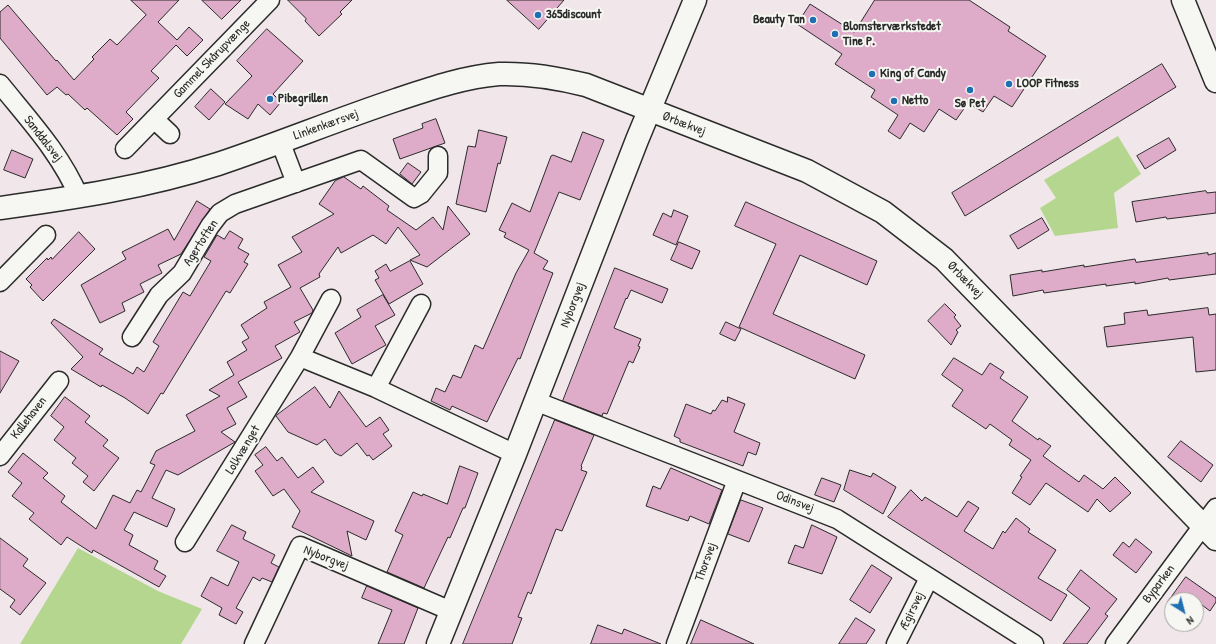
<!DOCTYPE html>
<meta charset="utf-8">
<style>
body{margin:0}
#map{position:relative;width:1216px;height:644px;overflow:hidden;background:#f1e7ea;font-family:"Patrick Hand",sans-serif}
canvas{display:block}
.north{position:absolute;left:1164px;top:592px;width:40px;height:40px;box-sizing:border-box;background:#f6f6f2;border:1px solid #a5a5a2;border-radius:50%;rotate:144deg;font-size:11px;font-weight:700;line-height:16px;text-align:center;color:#2b2b2b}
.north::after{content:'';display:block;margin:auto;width:14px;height:18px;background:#1f6fb2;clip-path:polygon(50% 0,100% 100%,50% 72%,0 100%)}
</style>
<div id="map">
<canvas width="1216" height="644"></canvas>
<div class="north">N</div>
</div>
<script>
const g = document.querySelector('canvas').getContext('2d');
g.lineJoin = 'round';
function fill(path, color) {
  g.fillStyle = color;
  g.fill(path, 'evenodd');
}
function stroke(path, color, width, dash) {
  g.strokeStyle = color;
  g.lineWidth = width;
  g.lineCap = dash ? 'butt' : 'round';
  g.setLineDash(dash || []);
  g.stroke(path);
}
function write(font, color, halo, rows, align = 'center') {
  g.font = font + ' "Patrick Hand",sans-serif';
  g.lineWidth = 4;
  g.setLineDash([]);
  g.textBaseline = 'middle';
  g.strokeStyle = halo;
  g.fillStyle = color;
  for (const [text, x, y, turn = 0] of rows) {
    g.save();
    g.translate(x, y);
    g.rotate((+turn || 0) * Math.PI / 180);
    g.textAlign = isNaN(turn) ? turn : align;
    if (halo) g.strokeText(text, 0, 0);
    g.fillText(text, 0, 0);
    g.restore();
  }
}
const green = new Path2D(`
 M1118,136L1141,174L1114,193L1118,228L1055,236L1040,208L1056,198L1044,180Z
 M78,548L158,591L202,609L181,644H20Z`);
const building = new Path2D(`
 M131,0H179L158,22L177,40L189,27L203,40L187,56L176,45L151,71L159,78L126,112L133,119L117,135L87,108L85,110L68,94L66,95L57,87L47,95L0,38V12L8,5L56,61L57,60L74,80L94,59L92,57L110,39L117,45L146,15Z
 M202,0H241L222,19Z
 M288,0H352L340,12L342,14L319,36L305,21L306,19Z
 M507,0H564L539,29Z
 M875,0H969L1010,27L1008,31L1046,56L1012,107L994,96L983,112L968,103L956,120L939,109L924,132L910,123L900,139L888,131L898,115L871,97L875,90L835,64L842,54L797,24L810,4L854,32Z
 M267,29L303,61L273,94L281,102L270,115L258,104L248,119L225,104L252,76L237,61Z
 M1162,64L1176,87L965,216L952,193Z
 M211,89L225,102L209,120L195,107Z
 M436,119L445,143L400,159L393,139L423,128L422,124Z
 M479,130L507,137L500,164L498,163L486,212L456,204L468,146L475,147Z
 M583,132L604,140L580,200L559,192L534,253L548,261L543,269L553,273L520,359L518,358L487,422L452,406L450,410L431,401L436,388L445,392L453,375L461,378L475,345L483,349L516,273L529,250L504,237L506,233L499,230L512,203L530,212L551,156L553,155L571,162Z
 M1169,138L1176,150L1145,169L1137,156Z
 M12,150L33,159L25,178L4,170Z
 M408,163L421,172L412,184L400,174Z
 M344,177L361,189L363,186L389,206L387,210L416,230L433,217L443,230L448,206L470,234L427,267L410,260L420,255L398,227L386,244L373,235L341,253L338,247L319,274L320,277L300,288L313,310L312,313L294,322L300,332L275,346L282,358L238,382L247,397L227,408L236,424L221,432L235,442L178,475L166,470L152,498L175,509L167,527L134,512L124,530L133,535L129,545L158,561L154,569L166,576L159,587L93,550L92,553L67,537L61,545L29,519L34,513L12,496L22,483L8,472L23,453L48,473L43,478L65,496L61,502L96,529L113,495L130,503L137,490L141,492L155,465L150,463L156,451L195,431L186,415L220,396L209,390L234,375L227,362L247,350L242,342L249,338L241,325L267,308L264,302L291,287L278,265L302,252L292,237L334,214L319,204L335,181Z
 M1206,191L1207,193L1216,192V213L1167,219L1166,217L1136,222L1132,202Z
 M197,201L210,209L181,254L158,265L162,273L140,284L144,292L122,303L125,311L100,323L81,285L126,259L122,252L168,229L174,240Z
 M746,202L877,261L867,285L800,255L773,314L865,355L855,379L739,327L776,244L735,226Z
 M674,210L688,216L676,245L653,235L663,213L671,217Z
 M1042,218L1049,230L1018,249L1010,236Z
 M230,231L243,239L238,248L249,254L244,262L248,264L230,293L226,291L163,394L161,393L148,414L125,398L102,385L101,387L71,369L83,357L51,323L54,319L103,349L99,354L133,374L137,367L144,372L159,346L153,342L183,292L190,296L211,261L204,257L217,235L224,239Z
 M79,232L95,249L43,301L30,287L32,285L26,279L47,258L48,260L51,257L52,259Z
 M679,242L700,251L692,269L671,260Z
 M1208,253V255L1216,253V274L1169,280L1168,278L1135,284V282L1106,286V284L1044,293L1043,290L1013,296L1010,275L1042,270V272L1084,265V267L1135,259L1136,262Z
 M410,261L423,284L389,304L375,280L379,278L375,271L386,264L390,271Z
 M615,268L668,289L662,303L631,290L627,299L626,298L614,328L641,339L638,346L640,347L633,363L629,361L607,414L603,413L602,416L563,401Z
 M383,295L395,315L375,326L386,345L352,364L335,333L361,317L357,310Z
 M945,304L956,315L954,317L961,326L956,330L958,332L951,345L928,321Z
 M1208,308L1209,315L1216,314V370L1196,372L1193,337L1107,347L1104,327L1125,324L1124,313L1147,310L1148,315Z
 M726,322L741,329L735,341L720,334Z
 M0,351L19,361L0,393Z
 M954,358L982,375L990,363L1004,372L1000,378L1028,397L1012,421L1038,440L1039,438L1051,446L1043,456L1079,482L1084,475L1103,489L1115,477L1131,493L1110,512L1097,499L1088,512L1046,483L1030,505L1012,493L1022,477L1020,476L1031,460L1009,445L1012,440L990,424L986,429L952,406L963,390L942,375Z
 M315,387L330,408L339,391L366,427L380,417L389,430L383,434L392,446L373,460L369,455L367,456L357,443L341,456L335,453L325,439L317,445L288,432L276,416Z
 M65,397L90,416L85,422L108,440L103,446L119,458L94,491L83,482L88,476L72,463L76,458L54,440L64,427L51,416Z
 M728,397L745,404L734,432L760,443L756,455L748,452L743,466L680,442V439L674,436L686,404L711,414L713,410L715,411L722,400L727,402Z
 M555,420L594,435L581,466L582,467L581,470L587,472L562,531L556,529L531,594L528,592L518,617L522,618L512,644H463Z
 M1181,441L1213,465L1201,482L1168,457Z
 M266,447L277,461L282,457L298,478L313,467L324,482L311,492L374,521L366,540L347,531L352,556L292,527L300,511L284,489L273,496L255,471L263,465L255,455Z
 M460,466L478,473L465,508H463L450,538L448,537L424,588L387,572L403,535L395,531L413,492L422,496L423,494L447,504Z
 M671,468L722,490L709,524L690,516L688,521L646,506L653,486L660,489Z
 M850,470L871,477L873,473L896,487L883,514L844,490Z
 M822,478L841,485L834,502L815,495Z
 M911,490L922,501L925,497L957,517L968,501L979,508L964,531L993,549L1003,531L1005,533L1016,518L1030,529L1028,532L1056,550L1038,578L1067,595L1051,621L888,517Z
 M741,500L763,508L749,542L728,534Z
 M232,525L246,532L243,539L275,555L271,563L279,567L272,582L262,578L260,581L253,577L236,608L243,612L236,624L219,615L222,608L201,596L211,577L228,586L239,562L217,551Z
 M812,525L837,537L822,574L788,563L795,545L803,548Z
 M0,538L28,559L23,566L46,583L20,615L10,607L15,600L0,589Z
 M1136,539L1152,552L1136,573L1113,555L1123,542L1129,547Z
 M872,565L892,578L870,613L850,600Z
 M1081,570L1117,599L1105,614L1108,616L1087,644H1063L1090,608L1067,590Z
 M1186,577L1216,598V602L1210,611L1198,602L1196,605V600H1172V618L1165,613L1171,604L1168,602Z
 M367,586L418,608L404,644H378L392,610L362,598Z
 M856,618L875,630L866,644H839Z
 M701,620L754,644H691Z
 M598,625L622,634L624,629L661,644H591Z`);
const street = new Path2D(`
 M0,84C29,120 61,154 79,197
 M154,119L170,134
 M280,141L296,183
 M125,149L270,0
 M0,282L46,235
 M132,337L159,295L182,273L210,226L220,213L235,204L361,160L414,198L421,194L438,173V156
 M300,357L331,299
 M376,388L421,304
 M535,401L837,519L1034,644
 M0,456L59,381
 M185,542L300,357L376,388L515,454
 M254,644L300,546L451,611
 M676,644L737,480
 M896,644L929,578
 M1115,644L1216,508`);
const secondary = new Path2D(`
 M1183,0L1216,81
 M0,208C73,198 147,187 218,164C278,144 336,120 396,100C429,89 463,77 499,74C529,73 558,78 586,85L807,171L883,212L944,259L1216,539
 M438,644L515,454L637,140L695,0`);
const markers = [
 [538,15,4,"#1f6fb2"],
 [813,20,4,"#1f6fb2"],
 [835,34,4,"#1f6fb2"],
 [872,74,4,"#1f6fb2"],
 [1009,84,4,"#1f6fb2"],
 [970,90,4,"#1f6fb2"],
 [270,99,4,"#1f6fb2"],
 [894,101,4,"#1f6fb2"]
];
const poiNames = [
 ["365discount",546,15],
 ["Beauty Tan",805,20,"right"],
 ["Blomsterværkstedet",843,27],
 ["Tine P.",843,42],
 ["King of Candy",880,74],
 ["LOOP Fitness",1017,84],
 ["Pibegrillen",278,99],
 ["Netto",902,101],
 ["Sø Pet",970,104,"center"]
];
const streetNames = [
 ["Gammel Skårupvænge",212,59,-46],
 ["Ørbækvej",684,124,21],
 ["Linkenkærsvej",326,125,-20],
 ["Sanddalsvej",43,139,52],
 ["Agertoften",201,243,-57],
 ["Ørbækvej",965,280,46],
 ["Nyborgvej",573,305,-69],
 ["Kallehaven",29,418,-52],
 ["Lolkvænget",243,450,-59],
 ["Odinsvej",795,502,21],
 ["Nyborgvej",326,558,21],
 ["Thorsvej",706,562,-70],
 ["Byparken",1159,584,-53],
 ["Ægirsvej",912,611,-64]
];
fill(green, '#b5d68f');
fill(building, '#deabc8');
stroke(building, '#2b2b2b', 1);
stroke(street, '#2b2b2b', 21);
stroke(secondary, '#2b2b2b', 25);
stroke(street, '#f6f6f2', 18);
stroke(secondary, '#f6f6f2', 22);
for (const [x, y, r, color] of markers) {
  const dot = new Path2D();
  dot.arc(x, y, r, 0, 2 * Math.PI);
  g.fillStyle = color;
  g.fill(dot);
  stroke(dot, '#f6f6f2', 1.5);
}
write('bold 13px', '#2b2b2b', '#f6f6f2', poiNames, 'left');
write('13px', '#2b2b2b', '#f6f6f2', streetNames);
</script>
